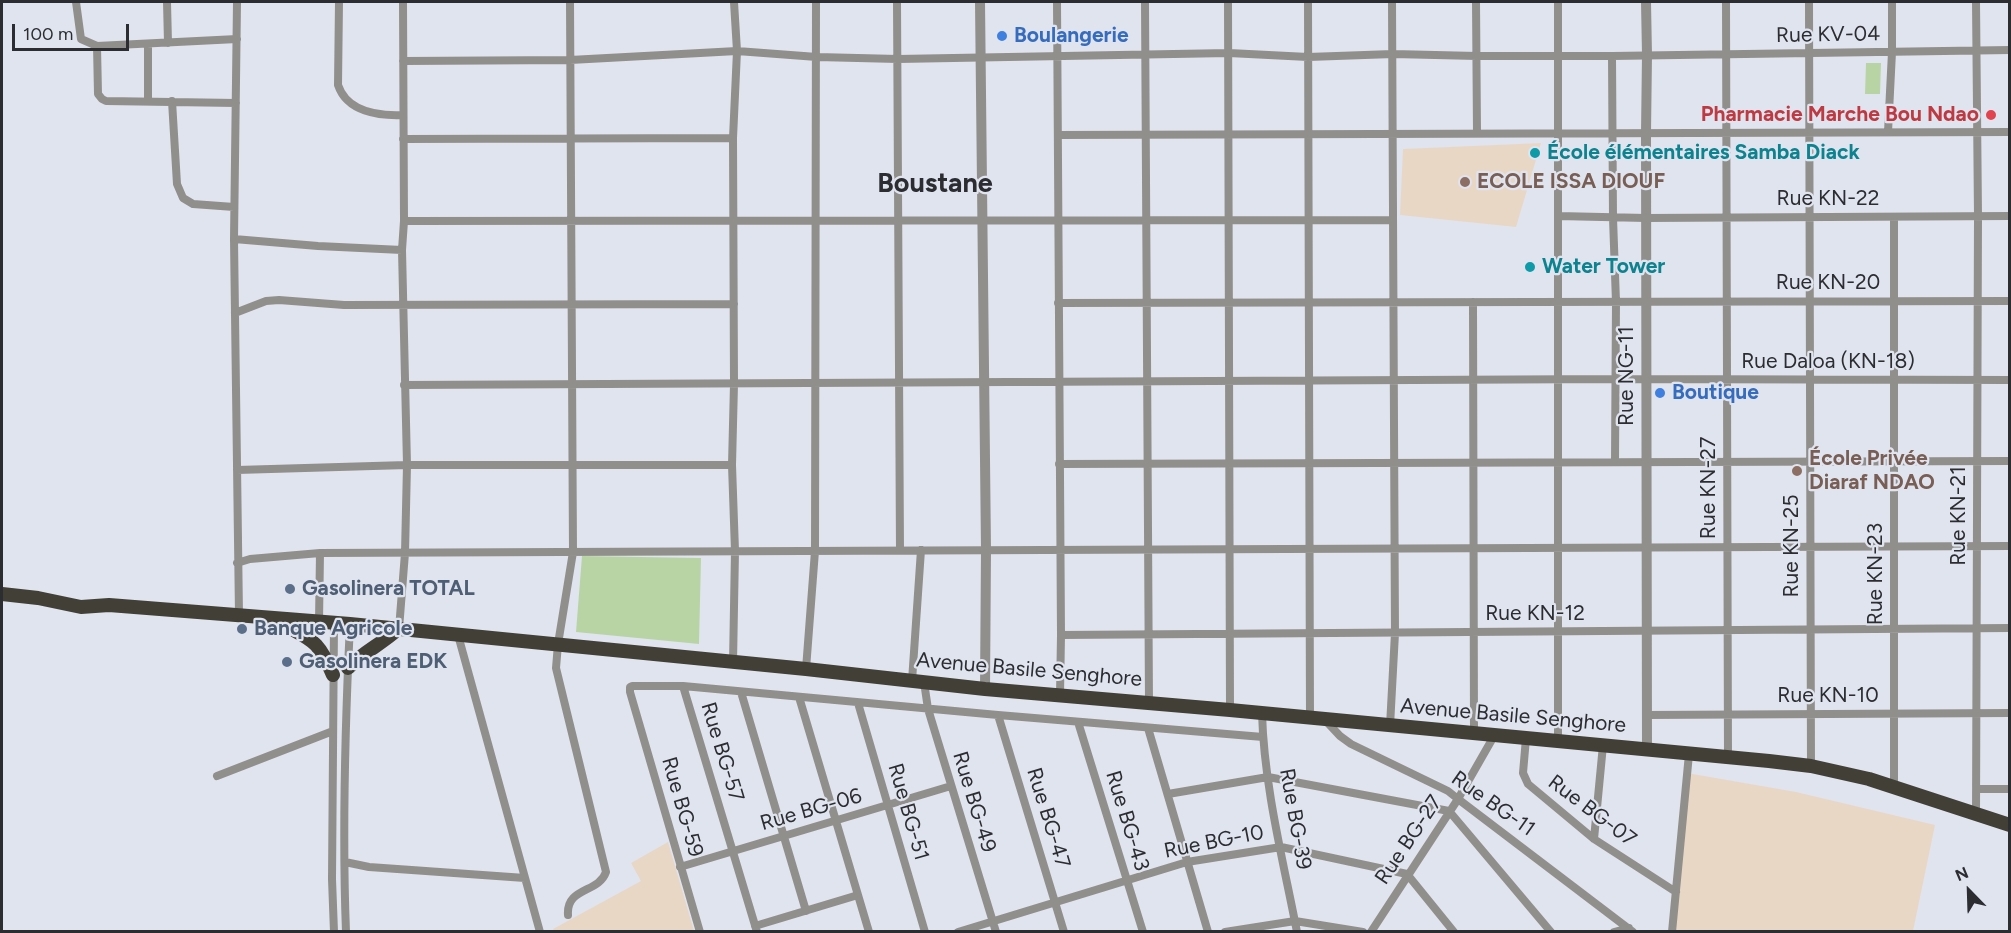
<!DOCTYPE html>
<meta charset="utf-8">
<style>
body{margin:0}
#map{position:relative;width:2011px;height:933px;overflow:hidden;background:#e0e4ef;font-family:Figtree,sans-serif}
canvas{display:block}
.frame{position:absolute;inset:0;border:3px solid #2b2d31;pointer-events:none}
.north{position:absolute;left:1939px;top:861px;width:60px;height:60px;-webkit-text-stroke:4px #e0e4ef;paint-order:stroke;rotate:337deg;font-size:16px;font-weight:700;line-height:24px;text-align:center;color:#2b2d31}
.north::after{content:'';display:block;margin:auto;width:21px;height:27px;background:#2b2d31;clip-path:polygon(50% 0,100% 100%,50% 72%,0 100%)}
.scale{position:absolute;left:12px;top:24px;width:117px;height:27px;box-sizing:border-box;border:3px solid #2b2d31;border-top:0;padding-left:8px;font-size:18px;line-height:21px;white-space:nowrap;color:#2b2d31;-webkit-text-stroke:4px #e0e4ef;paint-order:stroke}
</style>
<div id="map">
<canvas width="2011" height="933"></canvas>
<div class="frame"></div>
<div class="north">N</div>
<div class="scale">100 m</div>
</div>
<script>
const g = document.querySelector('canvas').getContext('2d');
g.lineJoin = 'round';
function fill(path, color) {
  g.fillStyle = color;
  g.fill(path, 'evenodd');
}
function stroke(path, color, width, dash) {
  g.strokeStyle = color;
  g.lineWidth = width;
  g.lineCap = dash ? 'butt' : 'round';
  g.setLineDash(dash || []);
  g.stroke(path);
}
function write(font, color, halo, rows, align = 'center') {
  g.font = font + ' Figtree,sans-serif';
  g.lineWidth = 4.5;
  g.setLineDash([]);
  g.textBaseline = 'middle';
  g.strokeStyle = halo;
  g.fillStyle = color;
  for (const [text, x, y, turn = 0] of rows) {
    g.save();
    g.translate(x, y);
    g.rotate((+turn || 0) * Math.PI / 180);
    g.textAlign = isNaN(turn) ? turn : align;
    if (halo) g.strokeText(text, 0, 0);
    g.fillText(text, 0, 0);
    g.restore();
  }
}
const education = new Path2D(`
 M1541,143L1516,227L1400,215L1403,149Z
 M1687,773L1796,792L1935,825L1913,931L1672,932Z
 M668,842L694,931H554L553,929L641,881L631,863Z`);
const green = new Path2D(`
 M1866,63H1881L1880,94H1865Z
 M582,556L701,558L699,644L576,632Z`);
const minor = new Path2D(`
 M76,2L81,39L97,46L98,94L102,99L106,101L236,103
 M167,2L168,43
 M237,2L234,239L239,615
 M339,2L338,85C347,112 379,116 403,115
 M897,2L900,550
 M1057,2L1061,635L1060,695
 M1145,2L1149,703
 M1228,2L1230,710
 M1308,2L1310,718
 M1476,2L1477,133
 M1726,2L1728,757
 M1809,2L1811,766
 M1976,2L1978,216L1976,815
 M97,46L237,39
 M1612,56L1613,218L1616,302L1615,461
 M403,61L570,60L737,51L817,57L898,59L1229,53L1308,57L1393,54L1477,56H1612L2010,50
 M148,101V44
 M172,101L177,184L183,198L193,204L234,207
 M1888,132L1892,52V2
 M1058,135L2010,132
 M403,139L733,138
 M1558,216L1646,218L2010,216
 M1894,217V786
 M404,221L1393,220
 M234,239L318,246L402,250
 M1473,302L1474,734
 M1058,303L2010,301
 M235,313L266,301L279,300L344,305L734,304
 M404,385L1615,379L2010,380
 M1059,464L2010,461
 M237,470L407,465H732
 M237,563L250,559L320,553L2010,546
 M319,622L320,553
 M334,623L332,879L334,932
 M399,629L405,553L407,465L402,250L404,221L403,2
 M458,635L540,932
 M1061,635L2010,628
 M733,663L735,551L732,465L734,384L733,138L737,51L734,2
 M806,669L815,551L816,2
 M912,681L921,550
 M924,682L928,709L996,932
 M683,686L757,932
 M741,692L806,911
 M799,697L869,932
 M858,703L925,932
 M1262,713C1264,786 1283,860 1297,932
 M998,715L1064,932
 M1647,715L2010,713
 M1325,720L1340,736L1351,744L1448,791L1458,799L1633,932
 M1078,722L1143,932
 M1390,726L1395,633L1392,2
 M1148,728L1208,932
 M1526,738L1523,773L1528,784L1594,839L1676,892
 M1558,741V2
 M217,776L333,731
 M1977,789H2010
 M1168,794L1268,777L1449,811L1551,932
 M1594,839L1603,745
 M345,862L369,867L525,878
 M680,867L951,786
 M568,915C566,887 599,893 606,872L556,668L558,644L573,552L570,2
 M755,926L858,895
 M346,932C342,829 345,727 350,624
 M700,932L630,692V687L632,686H683L998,715L1263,737
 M958,932L1187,862L1281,847L1407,874L1454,932
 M1225,932L1295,921L1363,932
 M1371,932L1458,799L1494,736
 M1614,932L1629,928
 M1672,932L1689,754`);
const tertiary = new Path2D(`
 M980,2L986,550L985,689
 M1646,2L1647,55L1646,133L1647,750`);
const trunk = new Path2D(`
 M2,594L38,598L81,607L109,605L350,624L806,669L985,689L1230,710L1769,761L1811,766L1869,779L2010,825
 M276,620C310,641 316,635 333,675
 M348,668C363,652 382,644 398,629`);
const markers = [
 [1002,36,6,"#3f7fe0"],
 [1991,115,6,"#e0444e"],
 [1535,153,6,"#0f9aa8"],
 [1465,182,6,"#8d6e63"],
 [1530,267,6,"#0f9aa8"],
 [1660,393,6,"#3f7fe0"],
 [1797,471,6,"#8d6e63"],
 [290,589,6,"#5c6f8a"],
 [242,629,6,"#5c6f8a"],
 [287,662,6,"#5c6f8a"]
];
const streetNames = [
 ["Rue KV-04",1828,35,-1],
 ["Rue KN-22",1828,199],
 ["Rue KN-20",1828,283],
 ["Rue Daloa (KN-18)",1828,362],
 ["Rue NG-11",1627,376,-90],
 ["Rue KN-27",1709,488,-90],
 ["Rue KN-21",1959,516,-90],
 ["Rue KN-25",1792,546,-90],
 ["Rue KN-23",1876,574,-90],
 ["Rue KN-12",1535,614],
 ["Avenue Basile Senghore",1029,670,5],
 ["Rue KN-10",1828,696],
 ["Avenue Basile Senghore",1513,716,5],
 ["Rue BG-57",722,752,73],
 ["Rue BG-49",974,802,73],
 ["Rue BG-11",1493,804,35],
 ["Rue BG-59",682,807,74],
 ["Rue BG-06",811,810,-16],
 ["Rue BG-07",1592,811,37],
 ["Rue BG-51",908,812,74],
 ["Rue BG-47",1048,818,73],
 ["Rue BG-39",1295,819,80],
 ["Rue BG-43",1127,821,73],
 ["Rue BG-27",1409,840,-56],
 ["Rue BG-10",1214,842,-11]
];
const shopNames = [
 ["Boulangerie",1014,36],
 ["Boutique",1672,393]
];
const healthNames = [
 ["Pharmacie Marche Bou Ndao",1979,115]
];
const cultureNames = [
 ["École élémentaires Samba Diack",1547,153],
 ["Water Tower",1542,267]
];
const educationNames = [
 ["ECOLE ISSA DIOUF",1477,182],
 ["École Privée",1809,459],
 ["Diaraf NDAO",1809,483]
];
const serviceNames = [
 ["Gasolinera TOTAL",302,589],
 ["Banque Agricole",254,629],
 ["Gasolinera EDK",299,662]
];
const districtNames = [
 ["Boustane",935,184]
];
fill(education, '#e9d7c6');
fill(green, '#b9d4a4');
stroke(minor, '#918f8b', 8);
stroke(tertiary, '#918f8b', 10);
stroke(trunk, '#423f37', 14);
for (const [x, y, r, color] of markers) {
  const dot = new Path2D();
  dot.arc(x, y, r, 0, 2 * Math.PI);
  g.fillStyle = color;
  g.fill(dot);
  stroke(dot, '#e0e4ef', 2);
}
write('21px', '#2b2d31', '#e0e4ef', streetNames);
write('bold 21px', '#366cbe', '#e0e4ef', shopNames, 'left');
write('bold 21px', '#be3a42', '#e0e4ef', healthNames, 'right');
write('bold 21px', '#0d838f', '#e0e4ef', cultureNames, 'left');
write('bold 21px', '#785e54', '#e0e4ef', educationNames, 'left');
write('bold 21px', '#4e5e75', '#e0e4ef', serviceNames, 'left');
write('bold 27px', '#2b2d31', '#e0e4ef', districtNames);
</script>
